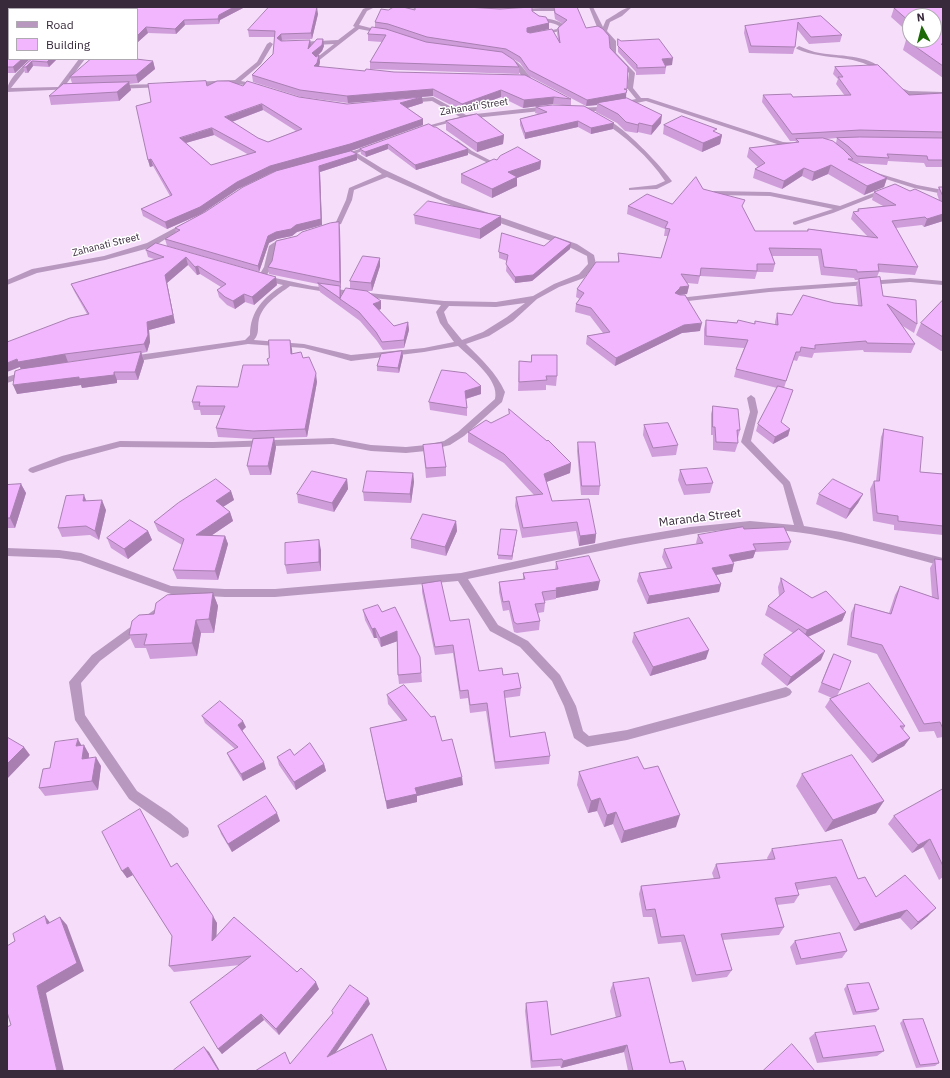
<!DOCTYPE html>
<style>
body{margin:0}
#map{position:relative;width:950px;height:1078px;overflow:hidden;background:#f6defb;font-family:"IBM Plex Sans",sans-serif}
canvas{display:block}
.frame{position:absolute;inset:0;border:8px solid #38293b;pointer-events:none}
.legend{position:absolute;left:8px;top:8px;width:130px;height:52px;box-sizing:border-box;background:#fff;border:1px solid #afa9b1;margin:0;padding:5px 7px;list-style:none;font-size:12px;color:#38293b}
.legend li{display:flex;align-items:center;gap:8px;height:20px}
.legend b{width:20px;border:1px solid #afa9b1}
.north{position:absolute;left:902px;top:8px;width:40px;height:40px;box-sizing:border-box;background:#fff;border:1px solid #afa9b1;border-radius:50%;rotate:353deg;font-size:11px;font-weight:700;line-height:16px;text-align:center;color:#38293b}
.north::after{content:'';display:block;margin:auto;width:14px;height:18px;background:#1e6a08;clip-path:polygon(50% 0,100% 100%,50% 72%,0 100%)}
</style>
<div id="map">
<canvas width="950" height="1078"></canvas>
<div class="frame"></div>
<ul class="legend">
<li><b style="height:5px;background:#b898bf"></b>Road</li>
<li><b style="height:11px;background:#f2b6ff"></b>Building</li>
</ul>
<div class="north">N</div>
</div>
<script>
const g = document.querySelector('canvas').getContext('2d');
g.lineJoin = 'round';
function fill(path, color) {
  g.fillStyle = color;
  g.fill(path, 'evenodd');
}
function stroke(path, color, width, dash) {
  g.strokeStyle = color;
  g.lineWidth = width;
  g.lineCap = dash ? 'butt' : 'round';
  g.setLineDash(dash || []);
  g.stroke(path);
}
function write(font, color, halo, rows, align = 'center') {
  g.font = font + ' "IBM Plex Sans",sans-serif';
  g.lineWidth = 3;
  g.setLineDash([]);
  g.textBaseline = 'middle';
  g.strokeStyle = halo;
  g.fillStyle = color;
  for (const [text, x, y, turn = 0] of rows) {
    g.save();
    g.translate(x, y);
    g.rotate((+turn || 0) * Math.PI / 180);
    g.textAlign = isNaN(turn) ? turn : align;
    if (halo) g.strokeText(text, 0, 0);
    g.fillText(text, 0, 0);
    g.restore();
  }
}
const minor = new Path2D(`
 M368,7H375L367,11L359,25L386,32V34L359,29L317,62L314,60L315,59L334,44L298,46L295,44L298,42L338,40L355,27L353,26L363,9Z
 M399,7H420L429,9L427,10Z
 M564,7H574L556,11H519L517,10L519,9Z
 M589,7H593L603,27L606,20C614,16 624,7 632,7L622,16L610,22L607,31L616,41V53L635,73L633,88L641,98H648L783,142L799,143L802,145L799,147L780,145L646,101L598,111H575L574,110L577,108L598,107L636,99L627,88L629,73L610,53V41L597,27Z
 M537,16C546,20 558,18 565,26L561,31L538,35V33L557,29L559,26C552,21 542,24 534,18Z
 M270,42L273,44L261,64L241,81L261,85V87L236,84L193,86L190,84L193,82L235,80L257,62L267,44Z
 M799,46C806,49 813,52 820,53C845,57 870,54 888,74L883,75C858,52 827,62 797,49L796,48Z
 M32,59H38L26,69L11,88L58,87L79,59H85L64,87H73V89L7,92C7,79 22,67 32,59Z
 M508,59C520,58 527,76 536,82V84C524,85 518,67 508,61Z
 M161,84L164,86L163,87L117,89L114,87L117,85Z
 M896,86L909,91L943,92V96L908,95L894,89L893,88Z
 M433,97L466,115L550,106L553,108L550,110L465,119L416,131V129L460,117L432,101L409,103L406,101L409,99Z
 M600,118C615,116 663,168 672,181L671,182L657,189L629,190V188L656,185L665,181C649,157 624,135 600,120Z
 M457,140L472,151L499,165L494,166L468,153L455,143L454,142Z
 M371,145L376,146L357,153L383,169L443,197L577,244L594,255L596,264L584,278L559,287L537,299L513,321L489,336L466,344C481,359 496,372 505,392L502,402L464,436L450,445L426,451L406,453L371,451L333,444L213,448L120,447L68,461L33,473L30,472L28,470L30,468L62,456L120,441L213,442L333,438L371,445L406,447L426,445L444,441L458,432L495,399C500,380 471,358 458,346L424,352L351,361L304,348L248,344L131,362L127,359L131,356L245,340L250,335C250,311 264,297 283,285L261,280L258,277L264,267L269,246C275,241 286,236 293,241L276,247L272,267L266,276L312,286L360,292L444,301L496,302L533,296L554,284L579,274L588,264L587,256L571,248L460,209L387,177L354,190L352,200L341,224L324,228V226L336,222L346,200L349,188L382,174L352,155L342,158L339,156ZM290,286L344,295L441,305L436,312L440,323L454,342L424,348L351,355L304,344L254,340C260,333 257,327 259,319C263,304 278,295 290,286ZM525,303L507,317L483,332L462,340L448,323L444,312L449,306L496,307Z
 M870,172H874L917,185L943,190V194L914,188L870,174Z
 M884,189L886,190V192L833,213L795,225L793,224V222L833,209L770,196L714,195L711,193L714,191L770,192L840,206Z
 M184,223L189,224L153,247L105,260L37,273L7,285V280L32,269L104,256L147,243Z
 M910,278L943,281V285L910,282L769,292L679,302L675,300L679,298L769,288Z
 M28,370L31,371V375L7,383V377Z
 M751,395L755,398L758,412L751,441L790,482L804,526L841,532L943,558V566C880,550 816,529 751,529C721,528 687,535 658,540C594,551 531,566 468,579L498,625L528,641L560,675L576,706L583,731L589,736L627,730L786,687L790,689L792,692L790,695L786,697L627,740L587,747L574,738L564,706L552,681L520,647L490,631L458,581L275,597H225L171,594L80,561L59,558L7,556V548L59,550L81,553L171,586L225,589H275L461,573L619,539L690,527L750,521L794,525L783,485L741,442L750,412L747,398Z
 M165,602L169,603L170,606L169,609L100,661L81,683L85,715L137,791L170,813L188,828L189,832L188,836L183,838L129,799L75,720L69,682L92,655Z`);
const wall = new Path2D(`
 M7,7H245L220,20L219,24L185,25L176,34L148,33L138,42H137V9H9L30,59L15,73H7Z
 M415,7H537L536,8H532V11L549,23V29L529,33L558,39L557,33L558,28L563,24L555,19L554,12V7L586,28L610,48L627,89L626,98L661,123L651,135L638,132L637,133L625,131L617,123L596,112L597,105L586,106L529,76L520,63L506,55L519,67V74L370,69V62L382,42L368,41V34L375,27V22L388,10H415Z
 M943,7V78L903,50L906,40H934L910,16V34L891,17L894,8Z
 M311,8L318,14L312,39L282,40L311,46H324L322,51L317,57L319,55L320,62L319,67L571,99V106L553,104L523,108L501,97L463,111L433,96L348,103L301,97L253,82L252,75L273,54L275,37H249L248,30Z
 M821,16L842,35L840,42L809,44L797,29L795,47L793,54L749,53L744,33L745,26Z
 M618,39L621,41L672,65L666,66V67L665,74L636,75V72L618,52Z
 M32,59H57L49,67L33,66L28,73H25L23,67Z
 M153,61L155,69L138,83L129,84L131,90L119,101L51,105L49,96L72,83L70,77Z
 M835,67L909,95L943,93V167H926L924,163L888,161L887,165L856,163L887,178L884,187L864,195L828,174L812,181L802,176L782,189L753,178L755,169L758,167L747,157L749,148L795,143L796,141H790L762,102L763,95L793,97L845,96L836,84L838,79L833,74ZM858,136L837,138L836,143L826,139Z
 M207,86H243L299,97L347,104L423,103L407,108L423,119V125L351,151L357,154V160L320,172L322,225L297,232L292,236L277,239L269,243L259,272L167,246L165,239L176,233L175,228L205,212L275,172L271,173L238,189L201,214L167,229L143,216L141,209L170,196L153,166L150,167L148,160ZM263,110L296,131L268,142L258,138L232,122ZM214,135L249,155L211,165L186,143Z
 M536,107L614,123L613,129L591,134L578,127L525,139L520,125V119L538,114L535,113Z
 M446,121L504,135L503,144L477,152L446,130Z
 M429,124L468,149V155L416,170L388,149L366,157L361,154L360,149Z
 M664,125L716,133L722,135L720,144L702,152L663,134Z
 M497,160L541,161L540,169L517,178V186L492,198L461,183V174Z
 M939,187H943V221L924,227L922,225L896,228L918,267L915,275L879,272L877,277L883,296L917,324L914,333L901,325L915,344L911,353L864,352L863,350L814,353L812,358L799,356L797,361L793,360L784,388L781,423L790,429L788,436L773,444L756,431L758,424L777,388L734,377L736,369L744,348L704,345V329L706,320L754,324L755,321L775,325V322L777,313L792,315L834,303L858,305L856,287L858,280H855L854,278L821,275L818,256H772L775,264L773,272H757L755,279L700,276L698,284L687,283L689,286L687,294L679,295L700,331L682,333L615,366L586,344L587,336L603,333L590,316L575,312L576,304L580,299L576,297L577,289L618,262V253L661,258L668,236H664L665,229L627,214L628,206L672,204L703,189L743,208L755,231H807L808,229L867,236L851,219L853,212L857,211L858,209L883,206L872,200L874,192L910,191L939,200L937,194Z
 M414,215L501,225L480,239L415,224Z
 M340,229L341,288H340L341,298L350,289V281L380,258V266L372,291H367L381,309L379,310L394,326L408,322L409,330L404,348L383,350L377,341L360,321L341,307V306V307L320,292L318,284L269,274L268,267L272,261Z
 M156,243L277,285L254,305L245,302L235,309L227,305L219,297L217,290L221,287L200,274L197,275L188,265L167,283L175,323L149,330L150,342L147,352L142,353L144,361L138,380H117V383L82,388L81,385L17,394L21,369L20,367L87,314L74,291L71,284L154,259L148,257L146,250ZM117,356L38,367L68,362Z
 M544,246L570,249L532,281L515,283L506,271L507,261L499,258V252Z
 M943,300V351H941L916,335L921,323Z
 M290,340L292,354L303,358L317,382L307,437L274,438L276,447L271,475H250L247,466L253,439L218,437L216,428L221,415H201L200,410H194L192,402L238,387L269,365L267,359L269,358Z
 M402,351L403,356L399,373L377,371V366Z
 M519,361L557,376L556,386L546,385V390L518,391Z
 M481,386V394L466,399L467,408V416L430,410L429,402Z
 M713,406L740,430L738,438H737L738,443L735,452L713,450V435H711V414Z
 M491,423L571,463L570,473L546,482L552,501L596,534L595,543L579,546L576,531L522,538L515,506L516,497L534,495L504,463L468,442V432Z
 M644,425L678,445L676,455L652,457L643,435Z
 M884,429L920,472L943,474V535L894,530V525L873,521L870,489L874,481H876L881,437Z
 M578,442L600,486L599,495H581L577,451Z
 M423,445L446,467V476L426,478Z
 M680,470L713,483L710,493L684,495L678,480Z
 M413,473L414,482L411,503L364,501L363,492Z
 M347,479L348,489L334,512L298,503L297,494Z
 M21,484L26,493L15,528H7V485Z
 M231,491L234,500L223,507L230,512L233,521L212,535L225,536L228,544L218,580L177,579L173,570L182,545L158,531L154,522Z
 M819,494H863L858,503L846,519L816,504Z
 M87,501L106,510L99,540L90,535L62,537L58,528Z
 M456,521L457,531L446,556L411,548V539Z
 M744,529L791,542L788,550L755,552L753,558L733,562L732,572L716,575L721,584L719,592L647,604L637,581L639,573L667,568L662,557L664,549L697,544L696,543L698,535Z
 M148,531L152,540L128,559L111,548L107,538Z
 M516,535L512,560L498,559V555Z
 M321,550V571L287,574L285,565Z
 M935,559L943,560V737L937,738L934,731L919,732L877,654L847,645L851,613L855,604L889,613L895,595L900,586L932,597L930,568Z
 M556,562L598,590L556,598V599L544,601L545,603L544,612L538,613L540,621L539,630L517,633L514,632L509,610L503,611L499,592V582L523,580V573L555,570Z
 M781,578L812,598L846,612L842,621L808,637L821,660L787,686L761,664L764,655L793,633L765,615L768,606L779,596L778,587Z
 M422,584L450,621L479,671L503,675L521,688L520,696L505,698L510,737L550,756L549,764L495,769L486,711L470,713L468,698L460,699L453,653L435,655L422,592Z
 M213,593L218,606L214,633H201L197,656L150,659L146,648H135L129,635L154,614Z
 M363,610L382,612L420,657L422,682L399,684L398,675L397,641L381,647L377,638H374L365,620Z
 M634,633L706,659L650,676L632,642Z
 M834,654L840,690L837,696L905,726L903,730L910,738L904,746L872,763L825,707L830,699L832,698L818,692L829,663Z
 M387,695L442,741L463,785L417,796V802L387,809L370,728L402,721L388,704Z
 M202,716L246,727L242,730L266,769L243,781L230,760L227,753L235,749L205,723Z
 M82,746L89,754V758L101,766L98,790L45,796L39,788L50,768Z
 M294,755L324,764L326,771L296,790L279,765L277,757Z
 M644,769L676,827L621,843L613,824L604,827L597,811L588,813L577,785L579,772Z
 M802,774L876,813L825,832L796,786Z
 M943,789V877L939,880L923,847L912,853L888,824L894,816Z
 M280,821L232,852L221,834L218,826Z
 M772,849L858,879L876,897L928,916L911,930L900,918L854,931L830,885L797,890L799,895L794,903L777,905L784,927L779,935L723,940L732,970L727,977L692,982L681,942L658,944L652,917H643L639,894L641,886L714,879L712,873L716,864L768,860L767,858Z
 M171,867L217,923L216,936L297,972L319,989L279,1035L264,1020L222,1054L218,1049L240,965L174,972L169,966L172,936L133,875L127,878L122,871Z
 M795,941L847,951L842,958L796,965L790,947Z
 M613,983L670,1063L686,1071H628L624,1052L561,1068L560,1066L531,1068L525,1011L526,1003L551,1035L616,1018L610,991Z
 M847,985L879,1009L876,1012L853,1015L844,989Z
 M903,1020L939,1063L935,1066L916,1068L900,1023Z
 M815,1033L884,1051L877,1056L817,1063L809,1038Z`);
const shadedWall = new Path2D(`
 M234,7H245L220,20L219,24L218,19L219,15Z
 M317,7L318,14L312,39L311,33Z
 M833,7H841L833,8Z
 M184,20L185,25L176,34L175,29Z
 M549,23V29L527,34V28Z
 M146,27L148,33L138,42L137,36Z
 M281,34L282,40L278,44L277,38Z
 M323,39L324,46L322,51L313,60L312,53Z
 M310,40L311,46L308,49Z
 M319,55L320,62L318,70L314,66Z
 M673,58L672,65L661,66L662,59Z
 M22,59H30L15,73L13,67Z
 M50,59H57L49,67L47,62Z
 M32,61L33,66L28,73L26,67Z
 M153,61L155,69L138,83L136,75Z
 M129,82L131,90L119,101L117,92Z
 M433,89V96L348,103L347,96Z
 M501,90V97L463,111L462,104Z
 M626,93V100L597,103V105L586,106L587,100Z
 M422,97L423,103L401,110L400,103Z
 M554,97L553,104L523,108L524,100Z
 M262,104L263,110L226,124L225,117Z
 M662,115L661,123L651,135L652,126Z
 M423,119V125L351,151L271,173L238,189L201,214L167,229L165,222L237,182L270,166Z
 M578,121V127L525,139V133Z
 M614,123L613,129L591,134V128Z
 M639,123L638,132L637,133L638,125Z
 M212,128L214,135L182,144L180,138Z
 M504,135L503,144L477,152V143Z
 M722,135L720,144L702,152L703,143Z
 M388,144V149L366,157L365,152Z
 M468,149V155L416,170L415,165Z
 M357,154V160L320,172L322,225L297,232L292,236L277,239L269,243L259,272L258,266L268,236L319,166Z
 M151,159L153,166L150,167L148,160Z
 M541,161L540,169L517,178V186L492,198V189L508,172Z
 M831,165L828,174L812,181L814,172Z
 M804,168L802,176L782,189L784,181Z
 M887,178L884,187L864,195L867,186Z
 M943,214V221L924,227L927,219Z
 M501,216V225L480,239V229Z
 M339,222L340,229L341,288L340,282Z
 M571,243L570,249L532,281L515,283V277Z
 M186,257L188,265L167,283L175,323L149,330L150,342L147,352L144,344L147,322L165,275Z
 M380,258V266L372,291L371,283Z
 M198,266L200,274L197,275L195,267Z
 M276,277L277,285L254,305L252,297Z
 M340,286L341,296V300L340,299L341,307L340,298Z
 M689,286L687,294L679,295L675,293L680,287Z
 M244,294L245,302L235,309L233,301Z
 M381,301V309L374,312L373,304Z
 M408,322L409,330L404,348V340Z
 M702,323L700,331L682,333L615,366L616,358L684,325Z
 M290,340L292,349L293,363L291,354Z
 M402,351L403,356L399,373L398,368Z
 M141,352L144,361L138,380L135,372Z
 M65,354L68,362L21,370L20,367L7,372V363L17,359Z
 M114,372L117,380V383L82,388L81,385L17,394L13,385Z
 M316,373L317,382L307,437L305,429Z
 M481,386V394L465,399V391Z
 M790,429L788,436L773,444L775,437Z
 M274,438L276,447L271,475L268,466Z
 M571,463L570,473L544,483V474Z
 M413,473L414,482L411,503L410,494Z
 M347,479L348,489L334,512L332,503Z
 M21,484L26,493L15,528L10,518Z
 M231,491L234,500L218,510L216,501Z
 M863,494L858,503L846,519L850,509Z
 M84,495L88,505L83,501Z
 M102,500L106,510L99,540L95,531Z
 M230,512L233,521L199,544L196,535Z
 M456,521L457,531L446,556L445,547Z
 M517,530L516,535L512,560V556Z
 M148,531L152,540L128,559L124,549Z
 M596,534L595,543L579,546L580,536Z
 M225,536L228,544L218,580L215,571Z
 M319,540L321,550V571L319,562Z
 M756,550L753,558L727,563L729,555Z
 M734,564L732,572L710,576L712,568Z
 M600,581L598,590L556,598V588Z
 M721,584L719,592L647,604L649,596Z
 M213,593L218,606L214,633L209,619Z
 M846,612L842,621L803,639L807,630Z
 M196,620L201,633L197,656L192,643Z
 M375,628L377,638H374L372,629Z
 M397,631L398,641L381,647L380,638Z
 M709,650L706,659L650,676L653,667Z
 M825,651L821,660L787,686L791,677Z
 M243,721L246,727L241,732L238,725Z
 M910,738L904,746L872,763L878,755Z
 M78,739L83,748L76,746Z
 M84,745L89,754L88,767L82,759Z
 M24,747L30,755L7,779V764Z
 M96,757L101,766L98,790L92,781Z
 M264,762L266,769L243,781L241,774Z
 M324,764L326,771L296,790L294,782Z
 M462,777L463,785L417,796V802L387,809L386,801L415,788Z
 M600,798L597,811L588,813L591,801Z
 M884,801L876,813L825,832L833,820Z
 M616,812L613,824L604,827L607,815Z
 M277,813L280,821L232,852L228,844Z
 M680,815L676,827L621,843L624,831Z
 M930,839L923,847L912,853L918,845Z
 M128,867L133,875L127,878L122,871Z
 M936,908L928,916L911,930L918,922Z
 M907,910L900,918L854,931L860,924Z
 M45,916L52,925L47,924Z
 M213,916L217,923L216,948L212,941Z
 M60,917L67,925L84,971L46,993L64,1071H57L37,986Z
 M316,982L319,989L279,1035L276,1029Z
 M368,998L370,1004L329,1062L327,1057Z
 M261,1014L264,1020L222,1054L218,1049Z
 M627,1045L624,1052L561,1068L563,1061Z
 M204,1047L209,1052L220,1071H219Z`);
const building = new Path2D(`
 M7,7H234L219,15L218,19L184,20L175,29L146,27L137,36V9H9V59H22L13,67H7Z
 M269,7H317L311,33L281,34L277,38L281,41L310,40L308,49L317,39H323L322,45L312,53L316,57L319,55L317,63L314,66L365,71L366,69L394,72L525,75L571,99L554,97L524,100L501,90L462,104L433,89L347,96L300,90L252,75L273,54L275,31L248,30Z
 M394,7H403L415,10V7H466L500,9L532,7V11L539,16L546,17L549,23L527,28V32L530,33L552,29L560,43L558,28L567,20L555,13L554,7H577L586,28L598,26L603,29L609,36L610,48L628,67L627,89H624L627,90L626,93L587,100L529,70L520,57L506,49L427,37L388,24L375,22L381,9L388,10Z
 M903,7H943V44H941L943,46V66L906,40H934V16H910V22L894,8Z
 M821,16L842,35L811,37L798,22L795,47L751,46L745,26Z
 M372,27L386,29L426,42L502,52L514,60L519,67L370,62L386,35L368,34Z
 M618,39L621,41L659,39L673,58L662,59L666,67L637,68V65L618,46Z
 M32,59H50L47,62L32,61L26,67H23Z
 M91,59H136L153,61L136,75L70,77Z
 M878,65L909,95L943,93V132L860,130L792,134L763,95L791,94L793,97L851,95L838,77H843L835,67Z
 M206,81L207,86L217,81H229L243,86L247,81L299,97L347,104L422,97L400,103L423,119L350,144L270,166L237,182L200,207L165,222L141,209L172,195L151,159L148,160L136,106L151,102L148,84ZM262,104L302,129L268,142L258,138L225,117ZM212,128L256,152L211,165L180,138Z
 M129,82L117,92L49,96L63,84Z
 M627,98L662,115L652,126L639,123L638,125L626,122L618,114L597,103Z
 M553,105L584,106L614,123L591,128L578,121L525,133L520,119L547,112L536,107Z
 M477,114L504,135L477,143L446,121Z
 M682,116L717,129L713,131L722,135L703,143L664,125Z
 M429,124L434,127H436L468,149L415,165L388,144L365,152L360,149Z
 M860,137L943,138V160H928L927,156L887,154L889,158L857,156L849,147L837,138Z
 M823,138L833,141L843,149L853,159H848L887,178L867,186L831,165L814,172L804,168L784,181L755,169L765,163L749,148L799,142L796,139Z
 M518,147L541,161L508,172L517,177L492,189L461,174L494,159L497,160L500,156Z
 M351,151L357,154L319,166L321,219L296,225L291,229L276,232L268,236L258,266L165,239L180,230L175,228L205,212L243,187L276,171Z
 M696,177L703,189L745,200L742,206L755,231H808V229L878,238L853,212L859,211L858,209L896,205L874,192L895,184L910,191L915,189L943,202V214L927,219L925,217L892,221L918,267L878,264L879,271L857,272V270L824,267L821,249L769,248L775,264H757V271L701,268L700,276L681,274L689,286L680,287V288L675,293L680,295H685L702,323L684,325L616,358L587,336L610,332L591,308L576,304L584,293L577,289L596,262H619L618,253L661,258L670,229L665,228L668,222L628,206L647,194L672,204Z
 M939,187H943V196Z
 M428,201L501,216L480,229L414,215Z
 M339,222L340,282L268,267L272,261L276,241L297,236L302,232L330,223Z
 M502,233L544,246L555,237L571,243L533,275L515,277L506,264L508,255L499,252Z
 M156,243L276,277L252,297L244,294L233,301L225,297L217,290L226,284L198,266L195,267L186,257L165,275L173,315L147,322L148,335L144,344L65,354L18,362L17,359L7,363V342L70,318L89,314L71,284L164,257L146,250Z
 M363,256L380,258L371,283L350,281Z
 M880,277L883,296L916,300L917,324L887,304L915,344L867,343L866,341L815,345V349L801,347L800,352H796L786,381L736,369L748,340L706,336V320L737,323L738,320L755,324V321L778,325L777,313L792,315L803,295L834,303L862,306L859,279Z
 M318,283L340,286V298Z
 M346,288L367,291L381,301L373,304L394,326L408,322L404,340L382,342L376,332L359,312L340,299Z
 M943,300V337L921,323Z
 M269,340H290L291,354L301,352L303,358L309,357L316,373L305,429L253,431L216,428L225,406H199L200,402H192L197,386L238,387L243,365H269L267,359L269,358Z
 M402,351L398,368L377,366L381,354Z
 M141,352L135,372H114V375L79,379V377L13,385L15,371L21,369Z
 M532,355H557V376H546L547,380L519,382V361L531,362Z
 M442,370L466,373L481,386L465,391L467,408L429,402Z
 M778,386L793,390L781,422L790,429L775,437L758,424Z
 M713,406L738,409L740,430H737L738,443L716,442L715,427H713Z
 M509,409L547,441L548,440L571,463L544,474L552,501L589,499L596,534L580,536L577,522L523,528L516,497L543,494L504,454L468,432L486,420L491,423L509,414Z
 M668,423L678,445L653,448L644,425Z
 M884,429L923,437L920,472L943,474V526L898,521V516L877,513L874,481H879Z
 M274,438L268,466H247L253,439Z
 M578,442H595L600,486H582Z
 M442,443L446,467L426,468L423,445Z
 M707,468L713,483L686,485L680,470Z
 M312,471L347,479L332,503L297,494Z
 M367,471L413,473L410,494L363,492Z
 M216,479L231,491L216,501L230,512L196,535L225,536L215,571L173,570L184,539L154,522L178,503Z
 M833,479L863,494L850,509L819,494Z
 M21,484L10,518H7V485Z
 M84,495L83,501L102,500L95,531L86,526L58,528L66,496Z
 M423,514L456,521L445,547L411,539Z
 M130,520L148,531L124,549L107,538Z
 M743,527L744,529L784,527L791,542L753,544L756,550L729,555L734,564L712,568L721,584L649,596L639,573L672,568L664,549L703,543L698,535Z
 M501,529L517,530L512,556L498,555Z
 M319,540V562L285,565V543Z
 M589,556L600,581L556,588L557,590L542,592L545,603L535,604L540,621L517,624L514,622L509,601L503,602L499,582L525,579L523,573L558,569L556,562Z
 M935,559L943,560V729L940,722L924,724L882,645L851,637L855,604L891,614L900,586L938,599Z
 M781,578L812,598L826,591L846,612L807,630L768,606L784,592Z
 M441,581L450,621L469,619L479,671L502,668L503,675L518,673L521,688L504,691L510,737L545,732L550,756L495,762L487,703L470,705L468,690L460,691L453,645L435,647L422,584Z
 M213,593L209,619L196,620L192,643L144,645L147,634L129,635L132,621L139,615L154,614L156,603L167,595Z
 M378,605L382,612L395,607L420,657L421,673L398,675L397,631L380,638L375,628L372,629L363,610Z
 M689,618L709,650L653,667L634,633Z
 M799,629L825,651L791,677L764,655Z
 M834,654L851,661L840,690L822,683Z
 M869,683L905,726H900L910,738L878,755L830,699Z
 M404,685L431,717L435,716L442,741L452,739L462,777L415,788L417,794L386,801L370,728L407,720L387,695Z
 M220,701L243,721L238,725L264,762L241,774L227,753L238,747L202,716Z
 M7,737L24,747L7,764Z
 M78,739L76,746L84,745L82,759L96,757L92,781L39,788L43,769L50,768L55,742Z
 M310,743L324,764L294,782L277,757L290,749L294,755Z
 M852,755L884,801L833,820L802,774Z
 M638,757L644,769L658,766L680,815L624,831L616,812L607,815L600,798L591,801L579,772Z
 M943,789V866L930,839L918,845L894,816Z
 M266,796L277,813L228,844L218,826Z
 M140,809L171,867L177,863L213,916L212,941L234,917L297,972L301,968L316,982L276,1029L261,1014L218,1049L190,1002L251,956L169,966L172,936L128,867L122,871L102,832Z
 M842,840L858,879L865,877L876,897L905,875L936,908L918,922L907,910L860,924L836,877L795,883L799,895L775,898L784,927L721,934L732,970L696,975L684,935L661,937L655,909L646,910L641,886L720,878L716,864L775,859L772,849Z
 M45,916L47,924L60,917L77,963L37,986L57,1071H7V1027L11,1025L7,1012V946L15,941L13,934Z
 M840,933L847,951L801,959L795,941Z
 M649,978L670,1063L683,1061L686,1071H633L627,1045L563,1061L562,1059L532,1061L526,1003L547,1001L551,1035L621,1016L613,983Z
 M869,983L879,1009L856,1012L847,985Z
 M350,985L368,998L327,1057L372,1034L387,1071H255L285,1052L290,1064L333,1013L332,1011Z
 M923,1019L939,1063L920,1065L903,1020Z
 M875,1026L884,1051L823,1058L815,1033Z
 M792,1044L815,1071H763Z
 M204,1047L219,1071H175L174,1070Z`);
const farStreetnames = [
 ["Zahanati Street",474,107,-9],
 ["Zahanati Street",106,245,-14]
];
const streetNames = [
 ["Maranda Street",700,518,-7]
];
fill(minor, '#b898bf');
fill(wall, '#d09ddb');
fill(shadedWall, '#a97fb2');
fill(building, '#f2b6ff');
stroke(building, '#a97fb2', 1);
write('10px', '#38293b', '#fff', farStreetnames);
write('12px', '#38293b', '#fff', streetNames);
</script>
